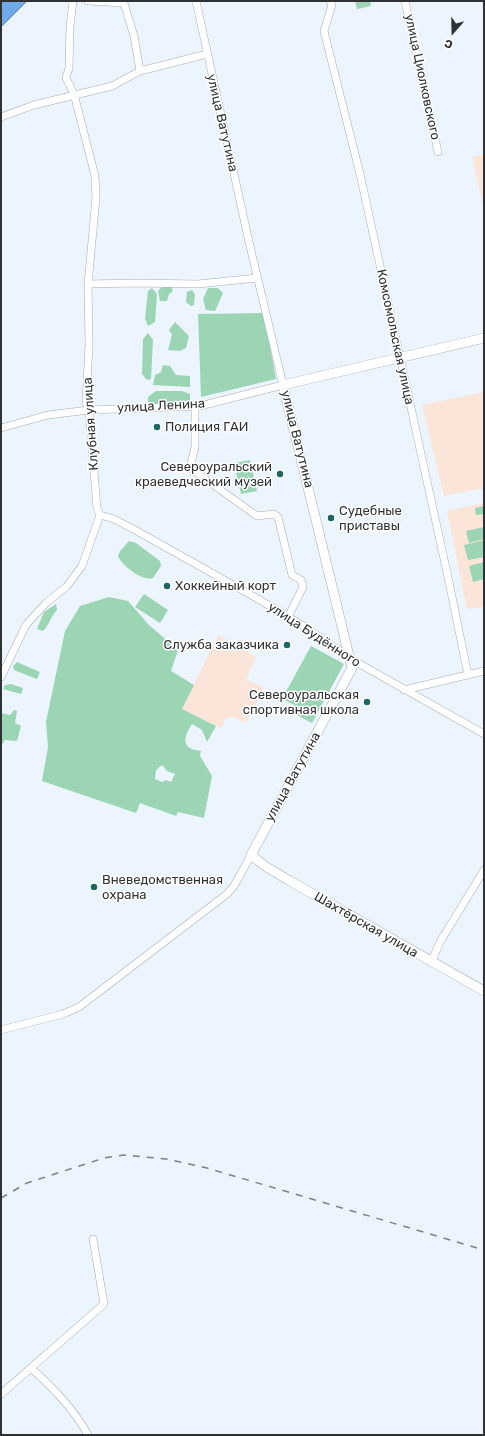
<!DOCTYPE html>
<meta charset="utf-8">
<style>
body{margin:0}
#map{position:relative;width:485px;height:1436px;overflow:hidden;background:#ecf4fe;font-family:Rubik,sans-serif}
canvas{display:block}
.frame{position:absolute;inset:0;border:2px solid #2f3235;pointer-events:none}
.north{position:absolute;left:433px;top:12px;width:40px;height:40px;-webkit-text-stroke:3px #fff;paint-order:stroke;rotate:200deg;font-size:11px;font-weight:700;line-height:16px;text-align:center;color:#2f3235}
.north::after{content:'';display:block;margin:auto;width:14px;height:18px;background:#2f3235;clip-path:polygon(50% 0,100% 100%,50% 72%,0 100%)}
</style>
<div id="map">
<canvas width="485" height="1436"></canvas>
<div class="frame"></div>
<div class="north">С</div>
</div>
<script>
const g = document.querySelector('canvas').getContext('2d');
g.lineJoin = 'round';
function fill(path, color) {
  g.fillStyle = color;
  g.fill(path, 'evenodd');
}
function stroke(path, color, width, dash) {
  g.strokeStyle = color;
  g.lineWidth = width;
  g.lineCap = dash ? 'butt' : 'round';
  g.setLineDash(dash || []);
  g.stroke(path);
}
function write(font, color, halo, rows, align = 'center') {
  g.font = font + ' Rubik,sans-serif';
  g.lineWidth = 3;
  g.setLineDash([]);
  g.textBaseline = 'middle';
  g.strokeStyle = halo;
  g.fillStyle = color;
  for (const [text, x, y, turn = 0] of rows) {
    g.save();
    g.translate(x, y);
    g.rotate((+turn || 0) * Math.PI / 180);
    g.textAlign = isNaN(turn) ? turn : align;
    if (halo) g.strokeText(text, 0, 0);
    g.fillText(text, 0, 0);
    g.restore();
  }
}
const education = new Path2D(`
 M484,154V209L472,157Z
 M484,392V488L444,496L422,405Z
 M484,503V607L467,609L447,511Z
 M218,635L256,657L246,680L264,688L246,723L234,717L226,718L221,728L182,709Z`);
const green = new Path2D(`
 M355,1H370L371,6L357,9Z
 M162,287H171L173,291L169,294L167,301H160L158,291Z
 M152,288L157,294L155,322L148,326L145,319L148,291Z
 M208,288H218L223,293L215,311L206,310L203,299Z
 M192,290L195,294L194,305L191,306L186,302L187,292Z
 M264,313L276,379L201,397L198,314Z
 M175,322L189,336L186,348L180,351L168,350L172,335L169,330Z
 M148,333L153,340L151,379L147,380L142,374L143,339Z
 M163,365L170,366L176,375L190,376V387L153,385L155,375L161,372Z
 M156,391H182L190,394V401L180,404H148V397Z
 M250,460L257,491L241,494L234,463Z
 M484,506V514L476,515L475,508Z
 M484,527V539L469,543L466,531Z
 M484,540V557L468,560L464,545Z
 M129,541L136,543L160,561L161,566L153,578C143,582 121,565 118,556L120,551Z
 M484,562V579L473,582L469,566Z
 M144,594L168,610L160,623L135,607Z
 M109,597L128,601L149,625L178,650L171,671L194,685L182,709L216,726L207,742L202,730L192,724C183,738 181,749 201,751L200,756L212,776L204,818L178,812L176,816L140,803L136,813L42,781L48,747L46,722L65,631L80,606ZM162,765L167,771L175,774L171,782L166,780L162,782L155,779L156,770Z
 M56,604L57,610C51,616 48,627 43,631L37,629L44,612Z
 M311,646L344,664L312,723L291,712L295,705L282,699Z
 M17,662L40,672L37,679L14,670L13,666Z
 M11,684L23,688L21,694L3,689L5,685Z
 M14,710L17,711L15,723L21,726L17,741L5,740L1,746V713L10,715Z`);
const water = new Path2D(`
 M1,1H27L1,27Z`);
const minor = new Path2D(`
 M88,1L124,3
 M121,1L124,3L134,36L140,71
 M330,1L332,5L324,31L360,174L449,582L468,675
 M405,1L438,152
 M1,117L34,105L112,86L140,71L207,54
 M88,284L136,283L198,284L257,278
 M195,407V447L190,468L257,516L274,514L278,517L292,575L301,580L303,587L288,617
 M1,428L48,415L89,410L200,406L283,385L249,242L196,1
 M100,515L114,519L135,530L253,596L305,627L358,663L484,734
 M1,677L26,625L46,603L67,586L82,566L100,515L97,508L89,410L86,402L89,345L88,284L96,198L95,176L74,94L66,78L69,68L70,26L73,1
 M404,690L484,671
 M431,963L440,942L484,870
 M1,1030L63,1014L79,1007L227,894L234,886L251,855
 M31,1368C53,1388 74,1409 88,1435
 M1,1394L104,1304L93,1239`);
const major = new Path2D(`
 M484,338L283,385L352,668L251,855L265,866L290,881L484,991`);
const rail = new Path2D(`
 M1,1198L27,1183L104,1158L124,1155L166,1159L207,1168L484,1250`);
const markers = [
 [157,427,4,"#1a6763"],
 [280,474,4,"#1a6763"],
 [331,518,4,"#1a6763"],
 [167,586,4,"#1a6763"],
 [287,645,4,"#1a6763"],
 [367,702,4,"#1a6763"],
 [94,887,4,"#1a6763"]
];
const streetNames = [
 ["улица Циолковского",422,77,78],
 ["улица Ватутина",222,123,77],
 ["Комсомольская улица",395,337,78],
 ["улица Ленина",161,406,-3],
 ["Клубная улица",91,424,-94],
 ["улица Ватутина",297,439,76],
 ["улица Будённого",314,635,33],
 ["улица Ватутина",293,777,-61],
 ["Шахтёрская улица",366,925,30]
];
const poiNames = [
 ["Полиция ГАИ",165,427],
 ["Североуральский",272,467,"right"],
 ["краеведческий музей",272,482,"right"],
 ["Судебные",339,511],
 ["приставы",339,526],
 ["Хоккейный корт",175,586],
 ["Служба заказчика",279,645,"right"],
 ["Североуральская",359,695,"right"],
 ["спортивная школа",359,710,"right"],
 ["Вневедомственная",102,880],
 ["охрана",102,895]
];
fill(education, '#fbe4d8');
fill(green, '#9cd5b4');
fill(water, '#72aae9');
stroke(water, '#5e86b3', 1);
stroke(minor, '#a6adb6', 8);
stroke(major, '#a6adb6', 10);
stroke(minor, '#fff', 7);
stroke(major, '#fff', 9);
stroke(rail, '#7c8187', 1.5, [7, 7]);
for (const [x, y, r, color] of markers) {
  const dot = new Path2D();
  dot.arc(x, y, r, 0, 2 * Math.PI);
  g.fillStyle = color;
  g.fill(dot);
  stroke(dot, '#fff', 1.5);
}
write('13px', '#2f3235', '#fff', streetNames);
write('13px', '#2f3235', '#fff', poiNames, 'left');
</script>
